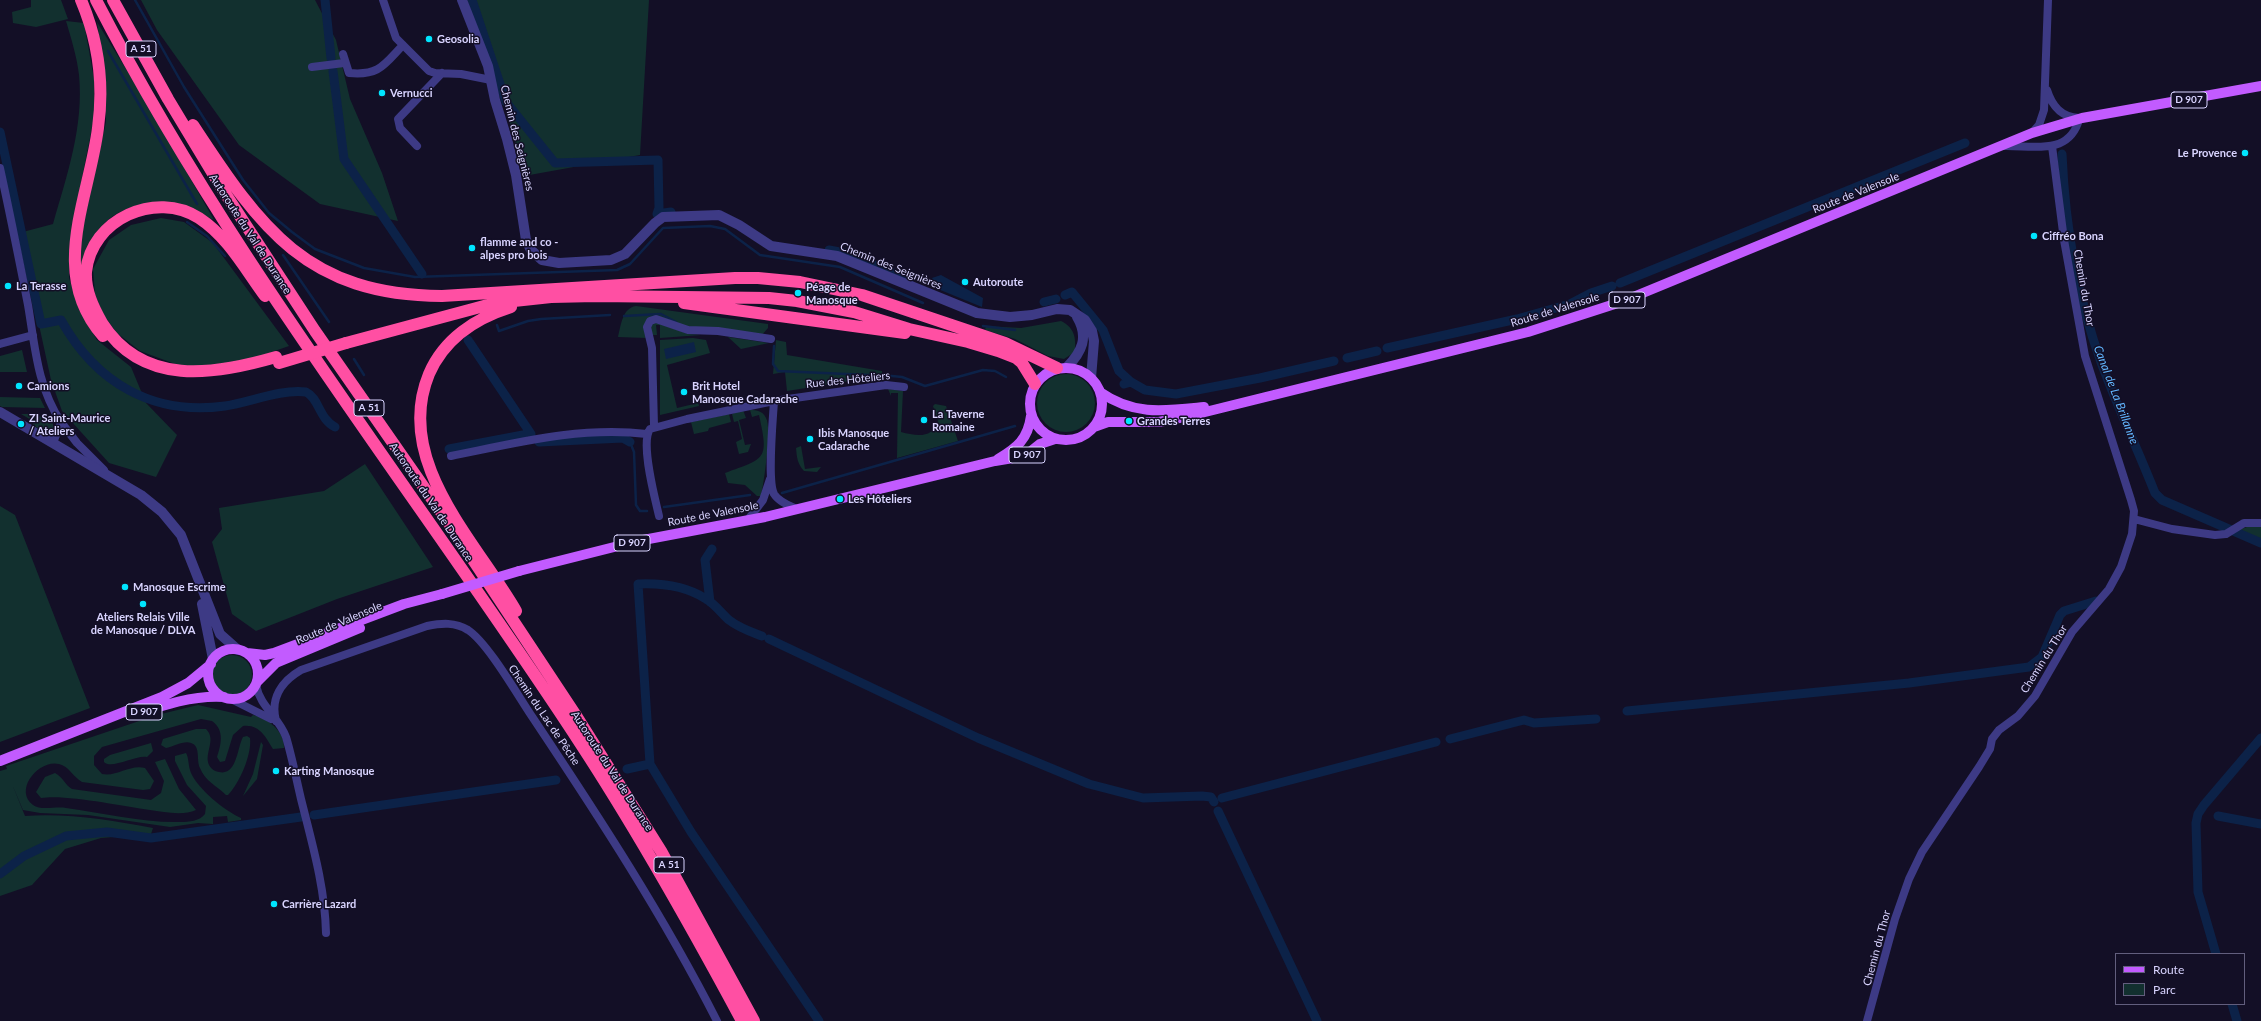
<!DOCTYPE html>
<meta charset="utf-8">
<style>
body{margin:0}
#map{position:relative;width:2261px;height:1021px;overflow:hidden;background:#130f26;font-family:Lato,sans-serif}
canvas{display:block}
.legend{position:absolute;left:2115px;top:953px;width:130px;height:52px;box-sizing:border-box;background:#130f26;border:1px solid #625e7d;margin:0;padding:5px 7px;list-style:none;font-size:12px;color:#d9d4ff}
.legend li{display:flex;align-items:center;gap:8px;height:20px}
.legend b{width:20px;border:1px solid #625e7d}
</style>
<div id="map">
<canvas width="2261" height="1021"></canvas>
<ul class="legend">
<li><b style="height:5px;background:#c25bff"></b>Route</li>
<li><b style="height:11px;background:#12302f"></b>Parc</li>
</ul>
</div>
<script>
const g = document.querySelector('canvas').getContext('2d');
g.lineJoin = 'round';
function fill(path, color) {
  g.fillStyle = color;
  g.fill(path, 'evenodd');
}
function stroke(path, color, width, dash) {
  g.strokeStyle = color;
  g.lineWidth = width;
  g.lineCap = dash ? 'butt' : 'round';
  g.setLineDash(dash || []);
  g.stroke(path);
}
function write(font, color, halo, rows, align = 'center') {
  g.font = font + ' Lato,sans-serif';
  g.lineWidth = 3;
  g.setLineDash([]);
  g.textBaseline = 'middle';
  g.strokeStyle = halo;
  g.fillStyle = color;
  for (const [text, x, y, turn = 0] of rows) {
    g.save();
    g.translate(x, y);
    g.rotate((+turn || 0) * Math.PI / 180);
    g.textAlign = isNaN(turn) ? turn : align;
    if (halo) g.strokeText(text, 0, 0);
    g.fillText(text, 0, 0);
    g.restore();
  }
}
const green = new Path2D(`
 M31,0H61L68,19L36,27L13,23L12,12L31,7Z
 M141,0H315L336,40L350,99L382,173L398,221L320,204L239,145L157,30Z
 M474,0H649L640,155L524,176L495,66Z
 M66,21L84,23L94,79V118L75,213L70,245L69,278L80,311L97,340L131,367L146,403L177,435L156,477L109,463L62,411L51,380L19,233L53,224C67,175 84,126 79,75C77,57 71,38 66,21Z
 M97,22L150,108L214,220C186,206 158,195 127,209C119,212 110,217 104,224C96,234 87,264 81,278L79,244L106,122L104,70Z
 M161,218L184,222L213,243L289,346L240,363L186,368L140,351L117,333L103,314L95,294L93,269L109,240L131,225Z
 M636,306L768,324V328L761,336L691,330L647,319V338L618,337C621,326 622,308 636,306Z
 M1061,321C1075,328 1076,338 1075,352L1064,359L1048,356L1015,339L985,330L986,326L1021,328Z
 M655,322L689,334L701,335L660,338V325H656L657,335H651L650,326Z
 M728,337L769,343L741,349Z
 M693,338L706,340L710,353L667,365L677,408L698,403L699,406L660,415V340Z
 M776,340L786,342L787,355L882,371V376L787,391L785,372L773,374Z
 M22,350L27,372H0V356Z
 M1037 403a29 29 0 1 1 58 0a29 29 0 1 1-58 0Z
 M888,389L903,391L901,432C916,436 933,439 938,421L933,406L935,404L946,406L958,441L897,458L898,393H891V396Z
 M0,397L40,398L45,408L2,407L0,406Z
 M743,410L746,418L739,420L745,445L751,444L748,452L739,454L736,442L742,439L738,421L734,422L732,414Z
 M750,410C757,410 763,411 766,418C772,427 764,483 761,496H757L745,485L728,483L725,473C766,458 769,460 759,415L752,417Z
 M21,414H35L53,422V430L47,434L33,425V421Z
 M729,414L731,422L709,428L708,431L694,434L691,422Z
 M801,446L805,469L821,467L817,472L804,471C797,463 797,458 796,448Z
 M365,464L433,567L337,599L256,631L232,614L212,542L222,529L219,508L324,491Z
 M0,506L15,515L90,708L0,742Z
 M2250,526L2261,527V540L2235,531Z
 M212 675a20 20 0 1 1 40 0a20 20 0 1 1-40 0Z
 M198,705L251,717L253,715C267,718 285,731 284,748L273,749C266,738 260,724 243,726L233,735L225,761L220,762L217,757C221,745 225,730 212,721L201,719L102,747L94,756V765L102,774C117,777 130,764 145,768L154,781L150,789L143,790L82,782C73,777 69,766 59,764C39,759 13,790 33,805C41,811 56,806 66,808C103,813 143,823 180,822C189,822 200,821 205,814L206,806L187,785L175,761V756L186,753C189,758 188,766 191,773C198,789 225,811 241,818V820L228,822L227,816L213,817V824L198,823L170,827L88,815L40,813L23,810L12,784L25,816C68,813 110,820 153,828L151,834L101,838L65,849L32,885L0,896V771L7,769L6,766L157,715Z
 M196,729H206C216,739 206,750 208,762C209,767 213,771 219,772C237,776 237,748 243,737L247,736L250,738C252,755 239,784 228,795H226C217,786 205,781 200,768C196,760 201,746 191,743C184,740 173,747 166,748L161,745L163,739Z
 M261,742L263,745L257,779L243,796L253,774Z
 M151,743L153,751L147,757C135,755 111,770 104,762V759L110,755Z
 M165,759L179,789L196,810C183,816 164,812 150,810C121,806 66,794 41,798L36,792L45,777L55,773C63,777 65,785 72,789L151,800L161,793L164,781L155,762Z`);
const water = new Path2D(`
 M941,275L983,298L982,307L933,287L932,278Z
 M694,342L696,352L666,359L664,349Z`);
const stream = new Path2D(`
 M135,0L184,87L243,180L269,213L292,232L315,249L364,268L415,277L617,270L630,264L663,228L710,226L725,229L760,255L840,267L923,303
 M108,51L197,204
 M187,222L207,236L225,256
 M283,255L329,322
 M624,316L661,314L676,322
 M497,325L499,331L528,321L541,319L610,315
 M983,326L1015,330
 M774,346L773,364L778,371L892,376L902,377L925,386L983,370L995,371L1006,377
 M354,359L364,375
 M630,442L634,452L636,505L640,511H647
 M782,493L1015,426
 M664,507L750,495`);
const canal = new Path2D(`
 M325,0L331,58
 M472,0L506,102L555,163L658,160L659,208L657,214L671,212
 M333,71L344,159L422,274
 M0,132L41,324L61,320C96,383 153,416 225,406C251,402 280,389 306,392C319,398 319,419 335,427
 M2062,154C2065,226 2077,297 2102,365C2118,408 2138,450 2155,493L2162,500L2261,543
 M829,250L845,253L900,276
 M908,279L909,280
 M1620,283L1965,143
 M1065,295L1072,292L1103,330L1119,371L1131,382
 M1044,302L1056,299
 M468,340L531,434
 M1387,348L1517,319L1570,304L1591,293L1612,286
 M1347,358L1377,351
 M1124,384L1131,382L1145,390L1176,394L1260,378L1334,361
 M539,442L623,438L630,442
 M449,449L523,435
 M710,602L705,560L712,549
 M762,636C751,632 739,628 729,620C721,613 715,604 706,599C686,586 661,583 638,584L650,764L691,832L819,1021
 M769,639L978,738L1089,784L1143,798L1202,796L1211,797L1214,802
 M1627,711L1909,683L2029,667L2042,657L2060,615L2064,611L2096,601
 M1450,739L1524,720L1534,723L1596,719
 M627,769L650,764
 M1222,798L1436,742
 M1218,811L1317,1021
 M314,815L556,780
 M2218,816L2261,824
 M0,874L24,856L66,836L107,832L151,838L301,817
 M2216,954L2198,892L2196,823L2198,814L2204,805L2261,738
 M2232,1004L2237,1021`);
const minor = new Path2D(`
 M383,0L396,38L429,71L435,73L461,74L491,80
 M343,54L349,73C379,76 384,65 403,45
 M312,67L344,63
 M2047,90C2052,106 2061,117 2079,118
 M2032,133L2039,125L2044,110L2048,0
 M417,146L400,128L398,119L442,73
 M2003,146C2031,145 2066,156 2078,123
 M0,168C10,214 19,259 28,305C35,346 37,386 61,422
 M0,344L33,335
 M654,426L652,348L647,327L650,321L656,319L688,330L718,331L771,339
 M53,443L61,422L77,443L104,470
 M451,456C516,443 580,426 647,434
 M797,509C790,506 779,502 774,494C767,481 773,419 774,401L886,385L904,387
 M659,516C655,498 640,443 650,429L687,419L774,401
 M2134,519L2172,529L2215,535L2226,534L2244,523H2261
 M747,521L763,500L770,479
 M256,685C260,707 279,717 286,737C292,757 296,778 301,799C312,843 325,887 326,933
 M231,699L271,719
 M276,721C270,698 282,681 301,670L427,626C442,623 455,622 468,630C488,643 518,696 533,718C599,817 663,915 717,1021
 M1867,1021L1895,919L1909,879L1922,852L1979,767L1990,749L1992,739L1999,730L2018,716L2035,696L2072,632L2109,589L2121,567L2132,534L2134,511L2131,500L2085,356L2064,240L2052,146`);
const tertiary = new Path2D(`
 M462,0L488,66L495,100L507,139L516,175L526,240L531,250L542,260L559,263L611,260L625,254L655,223L663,217L719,215L739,225L771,246L837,256L977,313L1010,317L1032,315L1057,309L1070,310L1085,320L1092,331L1094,341L1091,378
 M1067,367C1082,352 1089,337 1077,317
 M0,412L141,495L162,512L181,535L220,634L238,650
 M202,604L213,659`);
const primary = new Path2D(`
 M1030 404a36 36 0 1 1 72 0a36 36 0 1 1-72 0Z
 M1100,392C1134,416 1165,411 1204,407
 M1094,427L1108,422H1159L1189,416L1528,332L1621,302L2032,133L2082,118L2261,86
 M998,459C1017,448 1028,439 1031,416
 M519,571L638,541L765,517L995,461L1025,456L1040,444L1055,439
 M208 674a25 25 0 1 1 50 0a25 25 0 1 1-50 0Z
 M247,653L265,655L274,653L404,604L442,594
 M257,682L276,663L360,628
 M135,715C164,705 193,695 224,697
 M0,761L162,697L188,683L211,664`);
const motorway = new Path2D(`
 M81,0C98,40 104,85 98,128C89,199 48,273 103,336
 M96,0C231,263 419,496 580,743C639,833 691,926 742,1021
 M113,0L168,99L221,187L315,331L446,519L575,714L661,851L754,1021
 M193,125C261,229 307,295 442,296L735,278H758L800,282L862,295L1005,343L1057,368
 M265,296C245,269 228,237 199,218C156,190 91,219 86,272C85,290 93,307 102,323C143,387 214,375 276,357
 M684,303L905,333
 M511,307C476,318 444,339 429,374C393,461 475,540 516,611
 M346,343L484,306L514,301L551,297L596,296L769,298L797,301L854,312L909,329L968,342L998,351L1016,358L1022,363L1035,384`);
const primaryBridge = new Path2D(`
 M442,594L519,571`);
const motorwayBridge = new Path2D(`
 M279,363L346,343`);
const markers = [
 [429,39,4,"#00e5ff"],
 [382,93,4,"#00e5ff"],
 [2245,153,4,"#00e5ff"],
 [2034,236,4,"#00e5ff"],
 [472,248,4,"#00e5ff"],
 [965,282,4,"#00e5ff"],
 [8,286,4,"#00e5ff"],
 [798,293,4,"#00e5ff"],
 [19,386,4,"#00e5ff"],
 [684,392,4,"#00e5ff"],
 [924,420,4,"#00e5ff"],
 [1129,421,4,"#00e5ff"],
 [21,424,4,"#00e5ff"],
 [810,439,4,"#00e5ff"],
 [840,499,4,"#00e5ff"],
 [125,587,4,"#00e5ff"],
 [143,604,4,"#00e5ff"],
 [276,771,4,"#00e5ff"],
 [274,904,4,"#00e5ff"]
];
const shields = [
 [141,49,30],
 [2189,100,36],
 [1627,300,36],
 [369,408,30],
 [1027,455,36],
 [632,543,36],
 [144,712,36],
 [669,865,30]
];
const shieldNames = [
 ["A 51",141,49],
 ["D 907",2189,100],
 ["D 907",1627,300],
 ["A 51",369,408],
 ["D 907",1027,455],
 ["D 907",632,543],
 ["D 907",144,712],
 ["A 51",669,865]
];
const poiNames = [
 ["Geosolia",437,39],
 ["Vernucci",390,93],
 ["Le Provence",2237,153,"right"],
 ["Ciffréo Bona",2042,236],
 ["flamme and co -",480,242],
 ["alpes pro bois",480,255],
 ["Autoroute",973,282],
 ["La Terasse",16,286],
 ["Péage de",806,287],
 ["Manosque",806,300],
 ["Camions",27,386],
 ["Brit Hotel",692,386],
 ["Manosque Cadarache",692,399],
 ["La Taverne",932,414],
 ["Romaine",932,427],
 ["ZI Saint-Maurice",29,418],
 ["/ Ateliers",29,431],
 ["Grandes Terres",1137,421],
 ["Ibis Manosque",818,433],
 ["Cadarache",818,446],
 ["Les Hôteliers",848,499],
 ["Manosque Escrime",133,587],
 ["Ateliers Relais Ville",143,617,"center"],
 ["de Manosque / DLVA",143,630,"center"],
 ["Karting Manosque",284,771],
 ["Carrière Lazard",282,904]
];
const streetNames = [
 ["Chemin des Seignières",517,138,76],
 ["Route de Valensole",1856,193,-22],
 ["Autoroute du Val de Durance",250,234,57],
 ["Chemin des Seignières",891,266,22],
 ["Chemin du Thor",2084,288,80],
 ["Route de Valensole",1555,310,-17],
 ["Rue des Hôteliers",848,380,-6],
 ["Autoroute du Val de Durance",431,502,56],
 ["Route de Valensole",713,514,-11],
 ["Route de Valensole",339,623,-23],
 ["Chemin du Thor",2044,659,-58],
 ["Chemin du Lac de Pêche",544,715,56],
 ["Autoroute du Val de Durance",612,771,57],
 ["Chemin du Thor",1877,948,-75]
];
const waterNames = [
 ["Canal de La Brillanne",2116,395,69]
];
fill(green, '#12302f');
fill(water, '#0c2248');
stroke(stream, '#0c2248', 2.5);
stroke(canal, '#0c2248', 9);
stroke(minor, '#3d3a85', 8);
stroke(tertiary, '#3d3a85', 10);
stroke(primary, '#c25bff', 10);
stroke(motorway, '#ff4fa3', 12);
stroke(primaryBridge, '#c25bff', 10);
stroke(motorwayBridge, '#ff4fa3', 12);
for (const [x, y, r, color] of markers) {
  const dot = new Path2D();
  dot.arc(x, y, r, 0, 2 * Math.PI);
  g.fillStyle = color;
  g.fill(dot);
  stroke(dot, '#130f26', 1.5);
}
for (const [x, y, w] of shields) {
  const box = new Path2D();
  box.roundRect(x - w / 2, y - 8, w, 16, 3);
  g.fillStyle = '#130f26';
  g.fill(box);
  stroke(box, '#d9d4ff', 1);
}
write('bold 10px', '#d9d4ff', null, shieldNames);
write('bold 11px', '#d9d4ff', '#130f26', poiNames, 'left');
write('11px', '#d9d4ff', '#130f26', streetNames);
write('italic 12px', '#62b6ff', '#130f26', waterNames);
</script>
